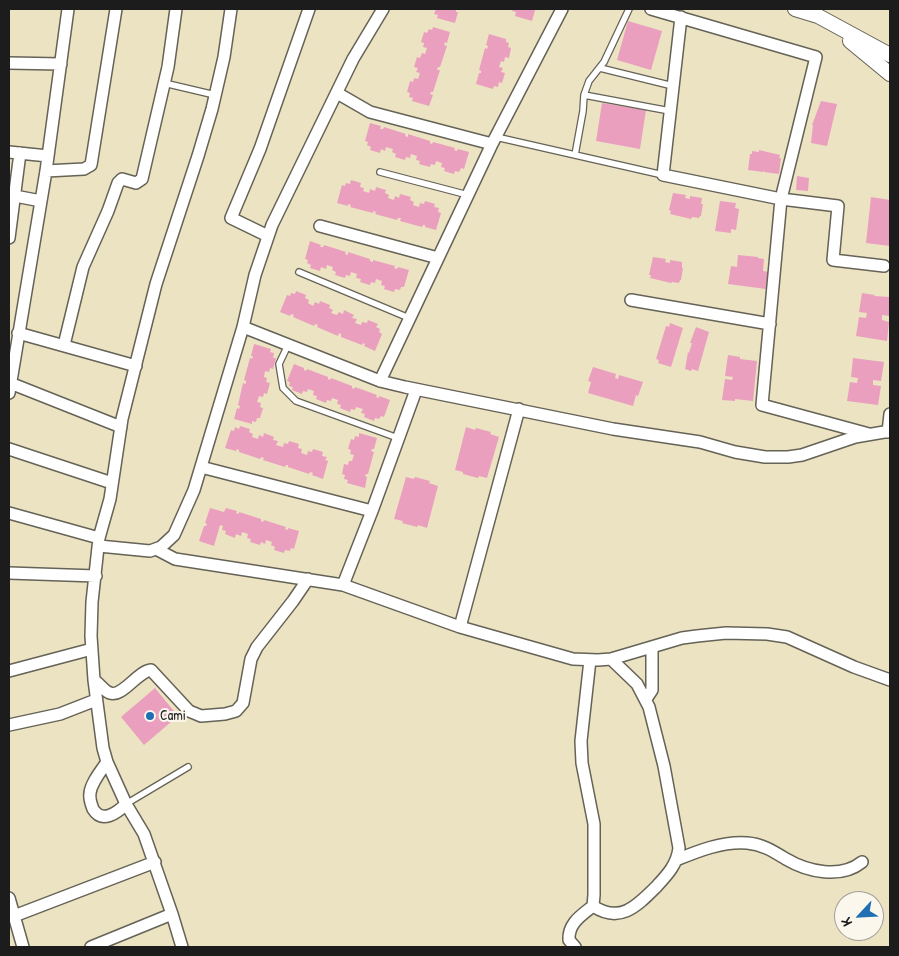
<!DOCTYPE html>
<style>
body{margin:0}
#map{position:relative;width:899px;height:956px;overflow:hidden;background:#ece3c3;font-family:"Patrick Hand",sans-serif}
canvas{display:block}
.frame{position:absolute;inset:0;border:10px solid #1c1c1c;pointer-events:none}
.north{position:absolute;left:834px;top:891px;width:50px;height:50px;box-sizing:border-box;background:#fbf7ec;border:1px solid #a29f99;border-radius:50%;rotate:245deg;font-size:14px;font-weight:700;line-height:20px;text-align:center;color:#1c1c1c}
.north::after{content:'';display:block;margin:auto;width:18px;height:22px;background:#1f6fb2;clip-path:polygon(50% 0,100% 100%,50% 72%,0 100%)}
</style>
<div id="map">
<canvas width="899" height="956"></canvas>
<div class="frame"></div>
<div class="north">K</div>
</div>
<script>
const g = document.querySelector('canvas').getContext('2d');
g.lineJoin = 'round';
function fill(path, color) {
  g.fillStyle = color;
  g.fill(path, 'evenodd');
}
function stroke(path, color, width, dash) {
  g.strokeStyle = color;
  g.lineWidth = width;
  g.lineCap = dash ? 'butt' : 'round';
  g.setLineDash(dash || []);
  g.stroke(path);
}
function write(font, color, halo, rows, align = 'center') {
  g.font = font + ' "Patrick Hand",sans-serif';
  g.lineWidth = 4;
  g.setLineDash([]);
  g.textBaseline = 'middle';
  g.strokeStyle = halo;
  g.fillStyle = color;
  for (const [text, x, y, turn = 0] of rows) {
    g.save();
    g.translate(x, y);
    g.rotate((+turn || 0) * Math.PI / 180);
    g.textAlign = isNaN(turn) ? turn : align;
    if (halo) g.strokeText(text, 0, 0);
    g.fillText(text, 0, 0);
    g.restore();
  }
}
const building = new Path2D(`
 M436,9H456V12H458L455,23L437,18L438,15L434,14Z
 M513,9L535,10L532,21L515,16L516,12L512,11Z
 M628,21L662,31L651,70L617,60Z
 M433,27L450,32L447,43L445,42L444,45L447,46L440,67H438L437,70H440L433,92H431L430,94L433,95L429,106L412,101L413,98L409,97L410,93L407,92L410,81L413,82L414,78L418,79L420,73L416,72L418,68L414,67L417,57L420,58L422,53L425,54L427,48L423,47L424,43L421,42L424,32L427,33L429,29L432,30Z
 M489,34L506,39V42L509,43L508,47L511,48L509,58L505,57L504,62L501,61L499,67L503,68L501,72L505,73L502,83L499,82L498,87L494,86L493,89L476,84L479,73H481V71L479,70L485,48L487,49L488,46L486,45Z
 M821,101L837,104L827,146L811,143L813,125H812Z
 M602,103L646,110L640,149L596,141Z
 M370,123L381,126L380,129H383L384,127L406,134L405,136L408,137V134L430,141V143L432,144L433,142L455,148L454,150L457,151L458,149L469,152L464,169L461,168L459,172L455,171L454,174L444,171L445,168L441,167L442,163L436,161L435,165L431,164L430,167L419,164L420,161L416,160L417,156L411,154L410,158L406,157L405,160L395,157L396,154L392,152L393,149L386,147L385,151L381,149L380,153L370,150L371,147L367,145L368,142L365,141Z
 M759,150L780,155L779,158H781L779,174L764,172L763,170V172L748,170L750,154H752V151L759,152Z
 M797,176L809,178L808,191L796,190Z
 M351,180L361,183L360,187L364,188L363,191L369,193L370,189L375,191L376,187L386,190L385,193L389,195L388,198L394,200L395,196L399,198L400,194L411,197L410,200L414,202L413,205L419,207L420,203L424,204L425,201L435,204L434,207L439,208L438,212L441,213L436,230L425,227V225H423L422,227L400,221L401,218H398L397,220L375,214L376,212L373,211V213L350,207L351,205L348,204V206L337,203L342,185L345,186L346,183L350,184Z
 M673,193L686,195L685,198L690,199V196L702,198L701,204H703L701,216H700L699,218L692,217L691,219L670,214L671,211L669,210Z
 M871,197L890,200V246L866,243Z
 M720,201L736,203L735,208L739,209L736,230L731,229V233L715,231Z
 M310,241L321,245L320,247H323L324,245L346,252L345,254L348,255V252L370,259V261L373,262V260L395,266L394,268L397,269L398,267L409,270L404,287H401L400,290L395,289L394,292L384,289L385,286L381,285L382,281L376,279L375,283L371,282L370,285L360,282L361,279L356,278L357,274L351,272L350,276L346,275L345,278L335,275L336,272L332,270L333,267L327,265L326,269L321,267L320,271L310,268L311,265L307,263L308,260L305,259Z
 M738,255L758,257V258L764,259L763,271L769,272L766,289L728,284L731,266L737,267Z
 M653,257L666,259L665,262L670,263V260L682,262V268H683L681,280H680L679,283L672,282L671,283L650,278L651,275H649Z
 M296,291L306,295L305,298L309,300L308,303L313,306L315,302L319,304L320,301L330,305L329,308L333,310L331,313L337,315L339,312L343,314L344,310L354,315L352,318L357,319L355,323L361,325L362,322L367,323L368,320L378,324L376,327L380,329L379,332L382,334L375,351L364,346L365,344L363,343L362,345L341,337V334L339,333L338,336L317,327L318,325L315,324L314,326L293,317L294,315L291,314L290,316L280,312L287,295L290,296L291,293L295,294Z
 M862,293L875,295L874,296L890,297V316L882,315V320L889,322L887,341L856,336L859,317L866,318L867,313L859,312Z
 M670,323L683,328L671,367L658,363L659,360L656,359L666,326L669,327Z
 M696,327L709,332L698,371L692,369L691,371L685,369L688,352L689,353L692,343H690Z
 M254,344L271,349L270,352L274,353L273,358H276L273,369L270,368L269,372L265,371L264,377L267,378L266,382L270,383L267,394L264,393L263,397L259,396L257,402L261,403L260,407L263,408L260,418H257L256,422L252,421V424L234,419L237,408L239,409L240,406L238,405L243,383L246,384V381L244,380L250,358L252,359L253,356H251Z
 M728,355L740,357V359L757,361L753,401L735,399V401L722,400L725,379L732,380L733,377L725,376Z
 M853,358L884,362L881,381L873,380V385L881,386L878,405L847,401L850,382L857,383L858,378L851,377Z
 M294,364L304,368V370L306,371L307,369L328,377V379L330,380L331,378L352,386V388L354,389L355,387L377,395L376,397L379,398V396L390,400L384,417L381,416L379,419L375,418L374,421L364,417L365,414L361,413L363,409L356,407L355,410L351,409L350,412L340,408L341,405L337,404L338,400L332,398L331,401L327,400L326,403L316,399L317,396L313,395L314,391L308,389L307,392L303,391L302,394L292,390L293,387L289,386L290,382L287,381Z
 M593,367L616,374L615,378L618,379L619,375L643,382L638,396L636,395L633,406L588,393L591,382L588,381Z
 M240,426L250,429L249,432L253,434L252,437L258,439L259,435L263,437L264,433L274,437L273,440L278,441L276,445L283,447L284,443L288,444L289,441L299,444L298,448L302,449L301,453L307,455L308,451L312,452L313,449L323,452L322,456L327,457L325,460L328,461L323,479L312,475L313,473L310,472L309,474L288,467V465H286L285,467L263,460L264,458L261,457L260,459L239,452V450L237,449L236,451L225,448L231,430L234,431L235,427L239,429Z
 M466,427L475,430L476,428L491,432L490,434L499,437L487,478L479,476L478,478L463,474V472L455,470Z
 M359,433L377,438L374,449H372L371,451L374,452L368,474H366L365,476L367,477L365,488L347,483L348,480L344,479L345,475L342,474L344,464L348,465L349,461H352L354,455L350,454L351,450L348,449L351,439L354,440L355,436L359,437Z
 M406,477L414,479L415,477L430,481L429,483L438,486L427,528L418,525L417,527L402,523L403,521L394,519Z
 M210,508L224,512L226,508L237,511L236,513L239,514V512L261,519V521L263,522L264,520L286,527L285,529L288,530V528L299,531L294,549L291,548L290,551L285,550L284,553L274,550L275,547L271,545L272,542L266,540L265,544L261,542L260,545L250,542L251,539L247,538L248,534L242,532L241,536L236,534L235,538L225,534L226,531L222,530L223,526L220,525L214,546L199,541L204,526H206L207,524L205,523Z
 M155,688L178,716L144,745L121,717Z`);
const service = new Path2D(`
 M600,68L673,86
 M164,83L215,95
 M584,95L670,111
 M496,137L663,175
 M575,155L583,111L584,95L589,81L604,62L629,9
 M380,172L468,195
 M299,272L409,318
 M288,345L279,364L283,388L296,401L395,437
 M126,804L188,767`);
const minor = new Path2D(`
 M651,9L816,57L781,199L762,405L869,434
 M681,17L663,175L781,199L838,206L833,260L884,266
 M9,63L61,64
 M337,93L370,112L492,144
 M9,152L48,156
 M46,171L84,169L91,165L116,9
 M15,196L41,201
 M320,226L438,258
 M268,236L231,218L260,149L309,9
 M9,238L20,153
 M631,300L770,324
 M243,327L255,275L272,225L353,59L383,9
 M18,333L136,366
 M64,345L83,267L108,211L118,183L122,179L136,183L142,179L168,67L176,9
 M380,381L492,144L562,9
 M10,383L121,427
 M9,393L46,171L68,9
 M888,432L890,414
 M9,449L112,483
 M201,467L372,511
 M9,513L99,538
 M99,546L150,551L161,547L174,535L194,490L243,327L380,381L405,387L613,429L700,442L735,452L765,457H788L802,455L855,437L890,431
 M156,549L175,559L343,585L460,627L573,659L598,660L611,659L682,638L697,636L726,633L767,634L787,637L854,667L890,680
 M9,573L96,576
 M343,585L372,511L416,390
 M460,627L519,409
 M9,671L92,649
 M94,680C99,683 104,691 110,693C122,698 138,671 151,670L189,711L201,716L225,714L236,711L243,703L251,659L257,647L293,601L308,579
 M646,699L652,690V647
 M9,725L60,714L96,700
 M107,762C101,771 91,783 90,793C89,799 91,804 93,809C102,824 117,813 126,804
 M676,860C698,851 723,841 747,843C762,844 773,851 786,859C808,872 841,879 862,862
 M9,898L23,947
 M593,906C620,924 637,906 656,887C667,875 677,865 679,848L664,766L649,707L637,684L611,659
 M14,916L155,862
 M91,947L172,914
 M182,947L172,914L144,834L126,804L107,762L103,748L94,680L91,636L92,602L99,538L110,499L122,419L156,284L198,156L212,109L224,57L231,9
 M575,947L569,940C568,923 582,915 593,906L594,895V824L582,763L581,741L590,660`);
const tertiary = new Path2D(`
 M795,9L818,16L890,55
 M850,41L890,74`);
const markers = [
 [150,716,5,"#1f6fb2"]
];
const poiNames = [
 ["Cami",160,716]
];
fill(building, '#ea9fbe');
stroke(service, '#656256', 8);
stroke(minor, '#656256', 14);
stroke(tertiary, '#656256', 16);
stroke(service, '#fff', 5.5);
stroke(minor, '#fff', 11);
stroke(tertiary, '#fff', 14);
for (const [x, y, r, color] of markers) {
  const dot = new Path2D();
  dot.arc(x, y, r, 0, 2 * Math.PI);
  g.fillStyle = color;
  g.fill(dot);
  stroke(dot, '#fbf7ec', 2);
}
write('14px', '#1c1c1c', '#fbf7ec', poiNames, 'left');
</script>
